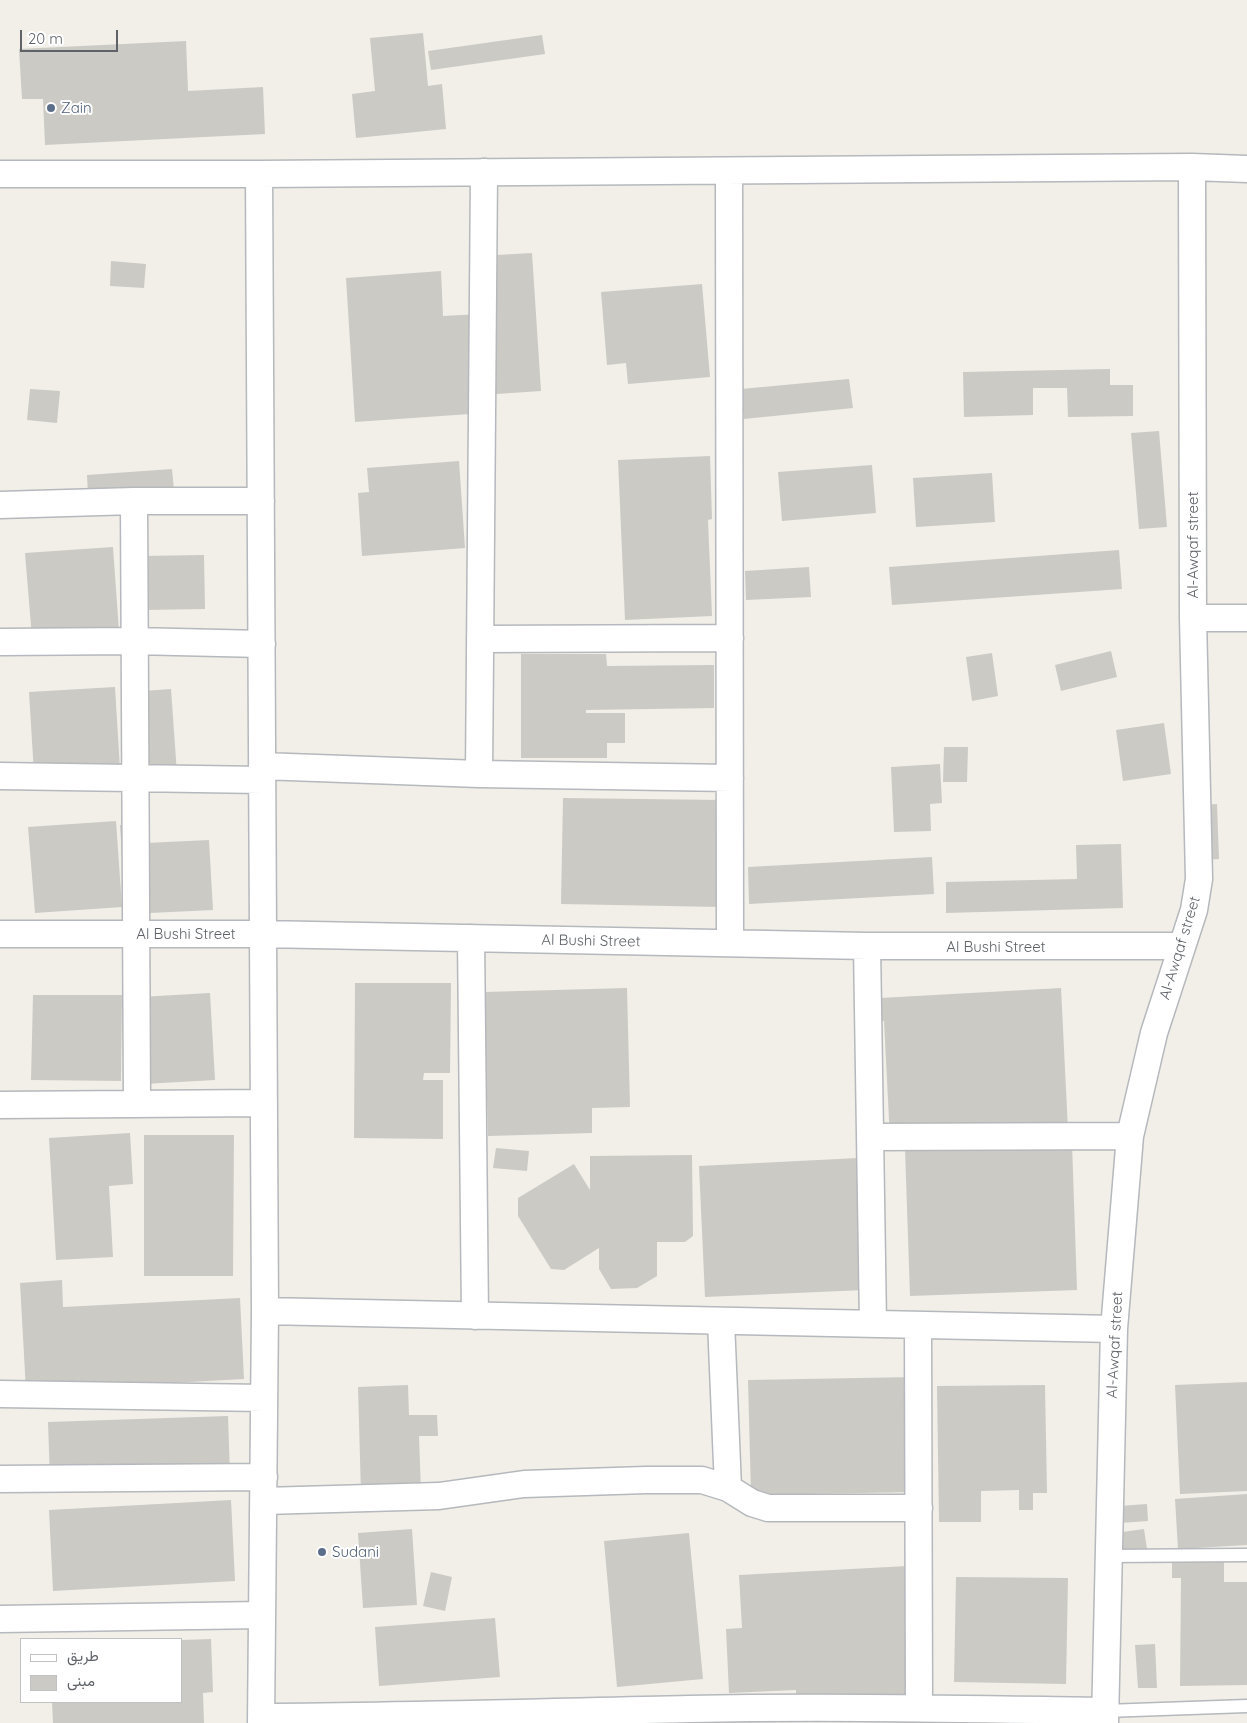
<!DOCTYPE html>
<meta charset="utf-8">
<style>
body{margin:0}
#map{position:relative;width:1247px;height:1723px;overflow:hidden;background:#f1efe8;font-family:Quicksand,Vazirmatn,sans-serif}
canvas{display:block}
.legend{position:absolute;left:20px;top:1638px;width:162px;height:65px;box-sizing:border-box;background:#fff;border:1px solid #bfc1c3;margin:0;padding:6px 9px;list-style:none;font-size:15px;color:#5f6368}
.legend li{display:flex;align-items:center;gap:10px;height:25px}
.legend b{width:25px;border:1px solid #bfc1c3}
.scale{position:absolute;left:20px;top:30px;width:98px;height:22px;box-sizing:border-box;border:2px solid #5f6368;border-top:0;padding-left:6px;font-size:15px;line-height:18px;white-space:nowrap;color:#5f6368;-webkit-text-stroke:4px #fff;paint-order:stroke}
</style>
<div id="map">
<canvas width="1247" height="1723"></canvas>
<ul class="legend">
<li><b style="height:6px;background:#fff"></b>طريق</li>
<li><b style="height:14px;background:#cccac5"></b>مبنى</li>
</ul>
<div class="scale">20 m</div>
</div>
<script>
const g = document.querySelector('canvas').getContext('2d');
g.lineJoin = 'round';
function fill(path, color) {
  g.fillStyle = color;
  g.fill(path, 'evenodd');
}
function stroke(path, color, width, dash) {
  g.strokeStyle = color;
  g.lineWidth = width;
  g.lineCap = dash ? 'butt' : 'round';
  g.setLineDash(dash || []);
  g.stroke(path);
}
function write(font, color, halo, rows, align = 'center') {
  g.font = font + ' Quicksand,sans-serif';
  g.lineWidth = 4;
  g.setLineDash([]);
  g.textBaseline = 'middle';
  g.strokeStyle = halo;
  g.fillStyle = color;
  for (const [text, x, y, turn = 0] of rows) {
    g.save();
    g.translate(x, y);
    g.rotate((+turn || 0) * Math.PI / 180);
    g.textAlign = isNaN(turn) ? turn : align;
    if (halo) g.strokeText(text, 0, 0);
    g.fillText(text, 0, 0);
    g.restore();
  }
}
const building = new Path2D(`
 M423,33L428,86L442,84L446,129L356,138L352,94L375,91L370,38Z
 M542,35L545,54L431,70L428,51Z
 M186,41L188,91L263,87L265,134L45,145L43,99H22L19,49Z
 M532,253L541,391L482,395L484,413L355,422L346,278L441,271L443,316L481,314L478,256Z
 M111,261L146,264L144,288L110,286Z
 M702,284L710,377L628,384L626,363L607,365L601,292Z
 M1110,369V385H1133V416L1068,417L1067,388H1033V415L964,417L963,372Z
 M849,379L853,408L744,419L741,389Z
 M30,389L60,391L57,423L27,420Z
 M1159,431L1167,527L1139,529L1131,433Z
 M710,456L712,519L708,520L712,616L625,620L618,460Z
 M459,461L465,548L362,556L358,493L369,492L367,468Z
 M872,465L876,513L782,521L778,472Z
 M172,469L174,490L88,496L87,475Z
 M992,473L995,522L916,527L913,478Z
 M113,547L119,632L32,638L25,553Z
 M1119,550L1122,589L892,605L889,567Z
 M204,555L205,609L144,610L143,556Z
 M809,567L811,597L746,600L745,571Z
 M1111,651L1117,677L1061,691L1055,665Z
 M992,653L998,696L972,701L966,657Z
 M521,654H606L607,666L714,665V708L586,710V713H625V743H607V758H521Z
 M115,687L120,769L34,774L29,692Z
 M171,689L177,774L149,776L144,691Z
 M1164,723L1171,774L1123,781L1116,730Z
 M944,747H968L967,782H943Z
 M940,764L942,803L930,804L931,831L894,832L891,767Z
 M563,798L722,800L721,907L561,904Z
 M1217,804L1219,859L1205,860L1203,805Z
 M116,821L122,907L35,913L28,827Z
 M144,824L146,843L209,840L213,910L150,913L149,886L124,887L120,825Z
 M1121,844L1123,908L946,913V882L1077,879L1076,845Z
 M932,857L934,894L749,904L748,867Z
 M355,983H451L450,1073H424L423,1080H443V1139L354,1138Z
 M627,988L630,1107L592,1108V1133L488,1136L484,992Z
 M1061,988L1068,1130L890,1139L884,1021H881L880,998Z
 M210,993L215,1080L144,1084L140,997Z
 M33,995H122L121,1081L31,1080Z
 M130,1133L133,1184L109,1186L113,1257L56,1260L49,1138Z
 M144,1135H234L233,1276H144Z
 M1072,1143L1077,1290L910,1296L905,1149Z
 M496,1148L529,1151L527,1171L493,1168Z
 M692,1155L693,1236L685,1242H657V1276L637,1288L611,1289L599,1269V1248L564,1270L551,1269L518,1216V1198L574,1164L590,1190V1156Z
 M858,1158L864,1290L705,1297L699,1166Z
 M62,1280L63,1307L240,1298L244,1379L26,1391L20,1283Z
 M914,1377L916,1492L751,1495L748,1380Z
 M1247,1382V1491L1180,1494L1175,1385Z
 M408,1385L409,1415H437L438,1436H419L421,1492L361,1494L358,1387Z
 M1045,1385L1047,1493H1033V1510H1019V1490L981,1491V1522H939L937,1386Z
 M228,1416L230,1474L50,1480L48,1422Z
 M1247,1494V1545L1178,1549L1175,1499Z
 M231,1500L235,1581L53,1591L49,1510Z
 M1147,1504L1148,1521L1120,1523L1119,1506Z
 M412,1529L417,1605L363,1608L358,1533Z
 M1144,1529L1147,1549L1117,1552L1115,1533Z
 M689,1533L703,1679L617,1687L604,1541Z
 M1172,1552H1224V1582H1247V1685L1180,1686L1181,1578H1172Z
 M907,1566L913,1694L796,1700V1690L729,1693L726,1629L742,1628L739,1575Z
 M431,1572L452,1577L445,1611L423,1606Z
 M956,1577L1068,1578L1066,1684L954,1682Z
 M495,1618L500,1677L379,1686L375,1627Z
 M211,1639L213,1692L203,1693L204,1723H53L52,1702H181V1640Z
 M1155,1644L1157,1688H1138L1135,1645Z`);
const service = new Path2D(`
 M1108,1556L1247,1555
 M1105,1711L1247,1706`);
const minor = new Path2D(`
 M729,171L730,943
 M0,174H259L1192,167L1247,169
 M259,174L265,1311L261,1723
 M134,501L137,1103
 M0,505L134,501H261
 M1193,618H1247
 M480,639L730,638
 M0,642L134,641L262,644
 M262,766L479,774L730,778
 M479,774L484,172
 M0,776L262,780
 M0,934H263L867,946H1182
 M471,938L475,1316
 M867,946L873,1324
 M0,1105L264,1103
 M870,1137L1130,1136
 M265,1311L1114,1329
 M721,1321L728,1488
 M918,1325L919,1708
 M0,1394L264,1398
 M0,1479L264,1477
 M264,1501L439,1496L524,1484L646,1480H702L728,1488L752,1503L768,1508H919
 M0,1619L262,1615
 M261,1717C404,1716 546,1712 689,1709C828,1706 966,1709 1105,1711
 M1105,1723L1114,1329L1130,1136L1154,1033L1194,910L1199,879L1193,618L1192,167`);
const markers = [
 [51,108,5,"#5c6f8a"],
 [322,1552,5,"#5c6f8a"]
];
const serviceNames = [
 ["Zain",61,108],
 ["Sudani",332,1552]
];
const streetNames = [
 ["Al-Awqaf street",1193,545,-90],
 ["Al Bushi Street",186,934],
 ["Al Bushi Street",591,941,1],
 ["Al Bushi Street",996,947],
 ["Al-Awqaf street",1180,948,-73],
 ["Al-Awqaf street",1115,1345,-87]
];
fill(building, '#cccac5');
stroke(service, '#b5b8bc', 15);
stroke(minor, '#b5b8bc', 29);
stroke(service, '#fff', 12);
stroke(minor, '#fff', 26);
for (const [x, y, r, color] of markers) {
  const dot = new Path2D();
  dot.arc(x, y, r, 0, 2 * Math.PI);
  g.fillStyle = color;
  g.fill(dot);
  stroke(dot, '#fff', 2);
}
write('15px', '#4e5e75', '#fff', serviceNames, 'left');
write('15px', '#5f6368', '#fff', streetNames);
</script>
